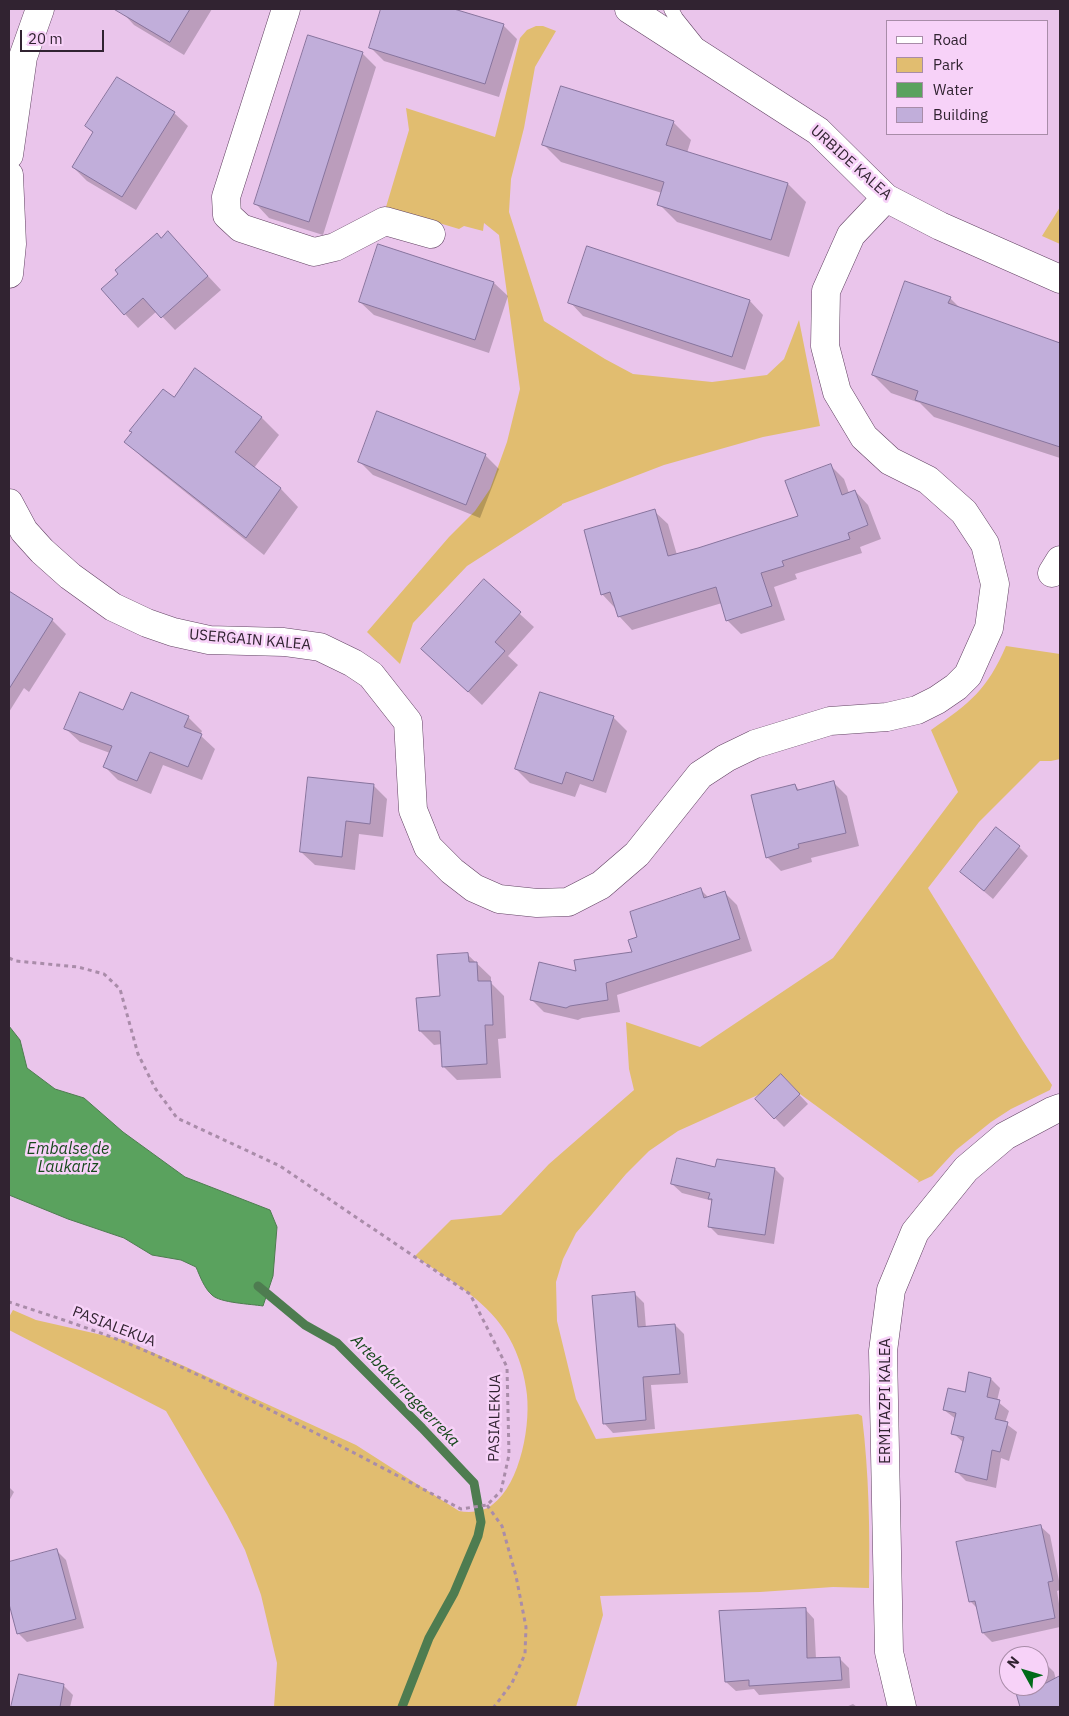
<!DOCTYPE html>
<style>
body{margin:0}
#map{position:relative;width:1069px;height:1716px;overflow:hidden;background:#eac5eb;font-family:"IBM Plex Sans",sans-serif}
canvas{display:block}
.frame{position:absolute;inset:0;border:10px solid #312331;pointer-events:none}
.legend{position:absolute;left:886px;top:20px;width:162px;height:115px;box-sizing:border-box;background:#f7d2f8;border:1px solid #a88ca8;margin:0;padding:6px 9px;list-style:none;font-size:15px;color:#312331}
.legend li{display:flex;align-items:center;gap:10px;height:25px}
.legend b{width:25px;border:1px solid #a88ca8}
.north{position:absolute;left:999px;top:1646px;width:50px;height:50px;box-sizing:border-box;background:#f7d2f8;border:1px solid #a88ca8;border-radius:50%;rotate:309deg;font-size:14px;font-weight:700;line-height:20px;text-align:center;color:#312331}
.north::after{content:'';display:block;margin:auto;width:18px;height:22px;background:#006a19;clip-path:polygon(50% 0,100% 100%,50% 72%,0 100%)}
.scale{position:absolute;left:20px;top:30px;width:84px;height:22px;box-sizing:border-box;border:2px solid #312331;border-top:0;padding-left:6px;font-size:15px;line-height:18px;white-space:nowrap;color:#312331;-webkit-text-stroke:4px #f7d2f8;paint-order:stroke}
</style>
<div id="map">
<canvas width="1069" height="1716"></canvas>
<div class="frame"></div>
<ul class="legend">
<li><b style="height:6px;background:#fff"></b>Road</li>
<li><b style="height:14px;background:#e1bd70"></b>Park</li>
<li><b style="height:14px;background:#5aa25e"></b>Water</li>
<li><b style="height:14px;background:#c1aeda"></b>Building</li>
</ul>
<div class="north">N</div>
<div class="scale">20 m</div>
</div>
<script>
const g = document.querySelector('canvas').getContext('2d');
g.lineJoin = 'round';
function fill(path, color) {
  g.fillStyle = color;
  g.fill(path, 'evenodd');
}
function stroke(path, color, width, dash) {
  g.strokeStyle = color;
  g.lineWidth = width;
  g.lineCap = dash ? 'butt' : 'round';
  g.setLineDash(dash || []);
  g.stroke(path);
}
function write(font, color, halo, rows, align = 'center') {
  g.font = font + ' "IBM Plex Sans",sans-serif';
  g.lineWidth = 5;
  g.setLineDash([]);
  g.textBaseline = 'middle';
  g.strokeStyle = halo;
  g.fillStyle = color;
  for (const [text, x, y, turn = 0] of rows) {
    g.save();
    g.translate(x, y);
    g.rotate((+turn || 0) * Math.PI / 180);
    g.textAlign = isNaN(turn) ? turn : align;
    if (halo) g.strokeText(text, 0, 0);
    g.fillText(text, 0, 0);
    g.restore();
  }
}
const green = new Path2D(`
 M536,26H543L556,31L535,67L524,128L511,179L509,212L544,321L605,359L633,374L712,382L767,375L784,359L799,320L820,426L763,437L664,465L562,504V505L467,566L413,623L400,664L367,632L449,537L475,511L490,489L507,442L520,389L499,235L484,223L483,231L464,226L459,229L386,207L409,130L406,108L495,137L520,38L527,30Z
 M1060,207V244L1042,236Z
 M1006,646L1060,654V759L1051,761H1040L979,822L928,888L1023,1041L1052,1085L1050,1090L1011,1109L991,1122L956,1150L932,1176L917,1183L919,1181L800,1094L781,1074L760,1094L678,1131L649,1151L626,1174L576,1233L563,1259L556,1282L557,1321L576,1399L596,1439L858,1414L862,1416C869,1474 870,1530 869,1588L833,1587L760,1592L600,1596L603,1615L576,1707H274L277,1663L261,1595L245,1550L227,1515L166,1411L9,1330V1317L13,1310L36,1320L124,1340L184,1366L356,1445L459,1511C470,1513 483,1512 492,1505C521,1484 532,1421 526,1388C523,1368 516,1348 505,1331C484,1298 446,1278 415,1256L451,1220L501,1215L549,1164L634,1090L629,1069L626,1022L700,1047L833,958L958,792L931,730C970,703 987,690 1006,646Z`);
const water = new Path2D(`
 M9,1026L20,1040L27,1068L55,1089L84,1098L123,1132L185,1177L270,1210L277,1227L273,1276L263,1306C251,1304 220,1303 212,1295C204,1288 200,1276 196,1267L181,1260L152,1255L124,1238L68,1219L9,1195Z`);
const shadow = new Path2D(`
 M122,9H212L184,55L134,25L121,11Z
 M382,9H449L503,25L517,39L499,97L384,61L370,47Z
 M309,36L363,54L376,67L323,235L269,218L256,204Z
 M174,113L188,126L136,210L87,181L73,167L94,133L86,126Z
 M673,122L691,140L687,153L788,184L806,202L789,257L677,222L659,204L662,193L561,162L543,144Z
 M168,233L221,290L175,330L157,311L138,328L125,314L162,240Z
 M494,283L508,296L489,353L374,315L360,302Z
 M950,298L961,309L1060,344V458L934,417L920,403L891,393L873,375Z
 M750,301L763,315L745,370L583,316L570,302Z
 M174,399L261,417L279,435L254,468L281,489L298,507L264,555L144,459L126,441Z
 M485,455L499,469L480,518L373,475L359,461Z
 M830,465L844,479L849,493L855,491L868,505L881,539L860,547L862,553L795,574L797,579L774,587L785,620L741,634L727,620L722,603L632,630L619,616L615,608L602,594L654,511L668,524L677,555L800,517Z
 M484,581L534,627L508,656L518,665L482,705L423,649Z
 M9,593L52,620L66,634L29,692L24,688L9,712Z
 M124,711L188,717L202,731L200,735L215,749L202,780L163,765L151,794L118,780L105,767L110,753L80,742L66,729Z
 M613,717L627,731L606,793L580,784L575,797L530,783L516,769Z
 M833,782L847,796L859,846L811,858L812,862L781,871L767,857L795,785L799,790Z
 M373,785L387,799L383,837L359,834L355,870L315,865L301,852Z
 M1019,847L1028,856L993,899L961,872Z
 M701,890L709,898L724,892L737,905L752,951L617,995L620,1012L582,1018L578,1020L544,1012L532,1000L578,972L634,953L638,938Z
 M467,954L491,977V983L504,996L506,1038L498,1039L501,1078L457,1080L443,1066L442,1044L434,1045L420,1031Z
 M781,1075L808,1104L784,1127L756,1099Z
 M716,1168L775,1169L784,1178L774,1244L718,1235L709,1226L713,1201L682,1193L672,1184Z
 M635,1294L644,1303L646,1328L675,1325L684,1334L688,1383L651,1385L655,1429L613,1433L604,1423Z
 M991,1379L1000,1388L997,1401L1009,1411L1005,1423L1017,1432L1009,1461L1001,1458L996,1488L966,1481L957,1472L964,1443L953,1433L956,1419L944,1410L966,1394Z
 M9,1487L14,1492L9,1501Z
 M1040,1526L1050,1535L1060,1586V1590L1057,1591L1060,1610V1627L992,1642L983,1633L978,1609L970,1601Z
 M57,1551L66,1560L84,1628L27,1642L18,1633L9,1599V1563Z
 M805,1609L814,1619L816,1659H840L849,1668L850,1688L759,1695L754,1689L736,1691L726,1682Z
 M1045,1663L1054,1672L1056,1680L1060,1678V1707H1021L1015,1686H1039V1665Z
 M20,1676L64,1686L73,1695L70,1707H13Z
 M853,1704L857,1707H846Z`);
const stream = new Path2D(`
 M258,1286L305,1325L337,1343L422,1428L474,1483L481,1522L478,1536L454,1593L429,1638L402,1707`);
const building = new Path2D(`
 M114,9H190L170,42Z
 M381,9H454L504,24L485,84L369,48Z
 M308,35L363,52L309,222L254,204Z
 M117,77L175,112L122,197L72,167L93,132L85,126Z
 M561,86L674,121L666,145L788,183L771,240L657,205L664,182L542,145Z
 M168,231L208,276L161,318L143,298L124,315L101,289L118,274L115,270L157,233L161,238Z
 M378,244L494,282L475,340L359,302Z
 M587,246L750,300L732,357L568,303Z
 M905,281L951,297L948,303L1060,343V447L915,400L918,391L872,375Z
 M195,368L262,417L235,452L281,488L246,538L124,442L132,432L129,431L163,389L174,397Z
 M377,411L486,454L466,505L358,462Z
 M831,464L842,495L855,490L868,525L848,533L850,539L782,561L784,566L761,573L772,606L726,621L716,587L618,617L610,592L601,595L584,530L655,509L668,556L698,548L798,516L785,481Z
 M484,579L521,612L495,642L505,651L468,692L421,649Z
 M9,591L53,619L9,689Z
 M80,692L123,710L131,692L189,716L184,727L202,734L188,767L150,752L137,781L103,767L112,746L64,729Z
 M540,692L614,716L593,781L566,772L562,784L515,769Z
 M308,777L374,784L370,824L346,821L342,857L300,852Z
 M834,781L846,833L798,844L799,848L766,858L751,795L795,784L797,790Z
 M996,827L1020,846L984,891L960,872Z
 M701,888L704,898L725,891L740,939L606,983L608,1000L570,1006L566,1008L530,1000L539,962L576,971L574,960L632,952L628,940L637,937L630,912Z
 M468,953L469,962H477L478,981H491L493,1025H485L487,1064L442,1067L440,1031H419L416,998L440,996L437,955Z
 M781,1074L800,1094L774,1119L755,1099Z
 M677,1158L715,1167L717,1159L775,1168L765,1235L708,1227L712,1199H708L710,1193L671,1184Z
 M635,1292L638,1327L675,1324L680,1374L643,1377L646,1420L603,1424L592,1296Z
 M969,1372L991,1378L987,1397L1000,1400L995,1419L1008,1422L1000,1452L992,1450L987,1480L955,1472L964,1437L951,1434L956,1413L943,1410L948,1388L965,1392Z
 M1041,1525L1053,1581L1048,1582L1055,1618L982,1633L975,1601L969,1602L956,1542Z
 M57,1549L76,1619L17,1634L9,1604V1562Z
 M806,1608L807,1658L840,1657L842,1680L749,1686V1680L725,1682L719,1611Z
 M19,1674L64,1684L60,1707H11Z
 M1060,1676V1707H1020L1014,1686H1040Z`);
const path = new Path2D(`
 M9,958L16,961L78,967L104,974L120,989L138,1054L155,1088L177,1118L280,1166L470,1294L507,1367L509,1455L501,1491L487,1505L461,1509C360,1456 259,1402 155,1355C108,1334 58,1318 9,1302
 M487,1505L502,1526L516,1576L526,1627L525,1654L512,1683L494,1707`);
const service = new Path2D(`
 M671,9L676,18L696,43`);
const minor = new Path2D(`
 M286,9L226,197L227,215L241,228L314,252L335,247L385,221L431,234
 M629,9L818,131L886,198L940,226L1060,279
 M9,155L23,57L40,9
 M9,175L12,244L9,274
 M9,503L24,531L42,551L70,576L113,607L147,623L173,632L209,640L284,642L320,647L353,663L371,675L408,722L413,810L428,847L452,871L474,888L499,899L537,903L568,902L601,885L637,854L700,775L726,758L755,744L830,721L887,717L917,710L937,700L956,687L968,675L989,628L995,584L985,544L964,512L928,480L890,461L864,437L837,392L825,346L826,291L851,235L886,198
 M1052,573L1060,560
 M902,1707L889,1652L883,1351L891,1290L915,1232L966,1169L1005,1136L1052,1111L1060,1108`);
const streetNames = [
 ["URBIDE KALEA",851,163,42],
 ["USERGAIN KALEA",250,640,5],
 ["PASIALEKUA",114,1327,21],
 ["ERMITAZPI KALEA",886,1401,-90],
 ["PASIALEKUA",495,1418,-89]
];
const waterNames = [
 ["Embalse de",68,1149],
 ["Laukariz",68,1167],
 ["Artebakarragaerreka",405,1391,46]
];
fill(green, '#e1bd70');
fill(water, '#5aa25e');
stroke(water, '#4e7c50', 1);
fill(shadow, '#0003');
stroke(stream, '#4e7c50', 9);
fill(building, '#c1aeda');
stroke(building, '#87749d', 1);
stroke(service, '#614262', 15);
stroke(minor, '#614262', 29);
stroke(path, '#a98ca9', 3, [4, 4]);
stroke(service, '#fff', 14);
stroke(minor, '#fff', 28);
write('15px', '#312331', '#f7d2f8', streetNames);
write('italic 16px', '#16481b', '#f7d2f8', waterNames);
</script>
